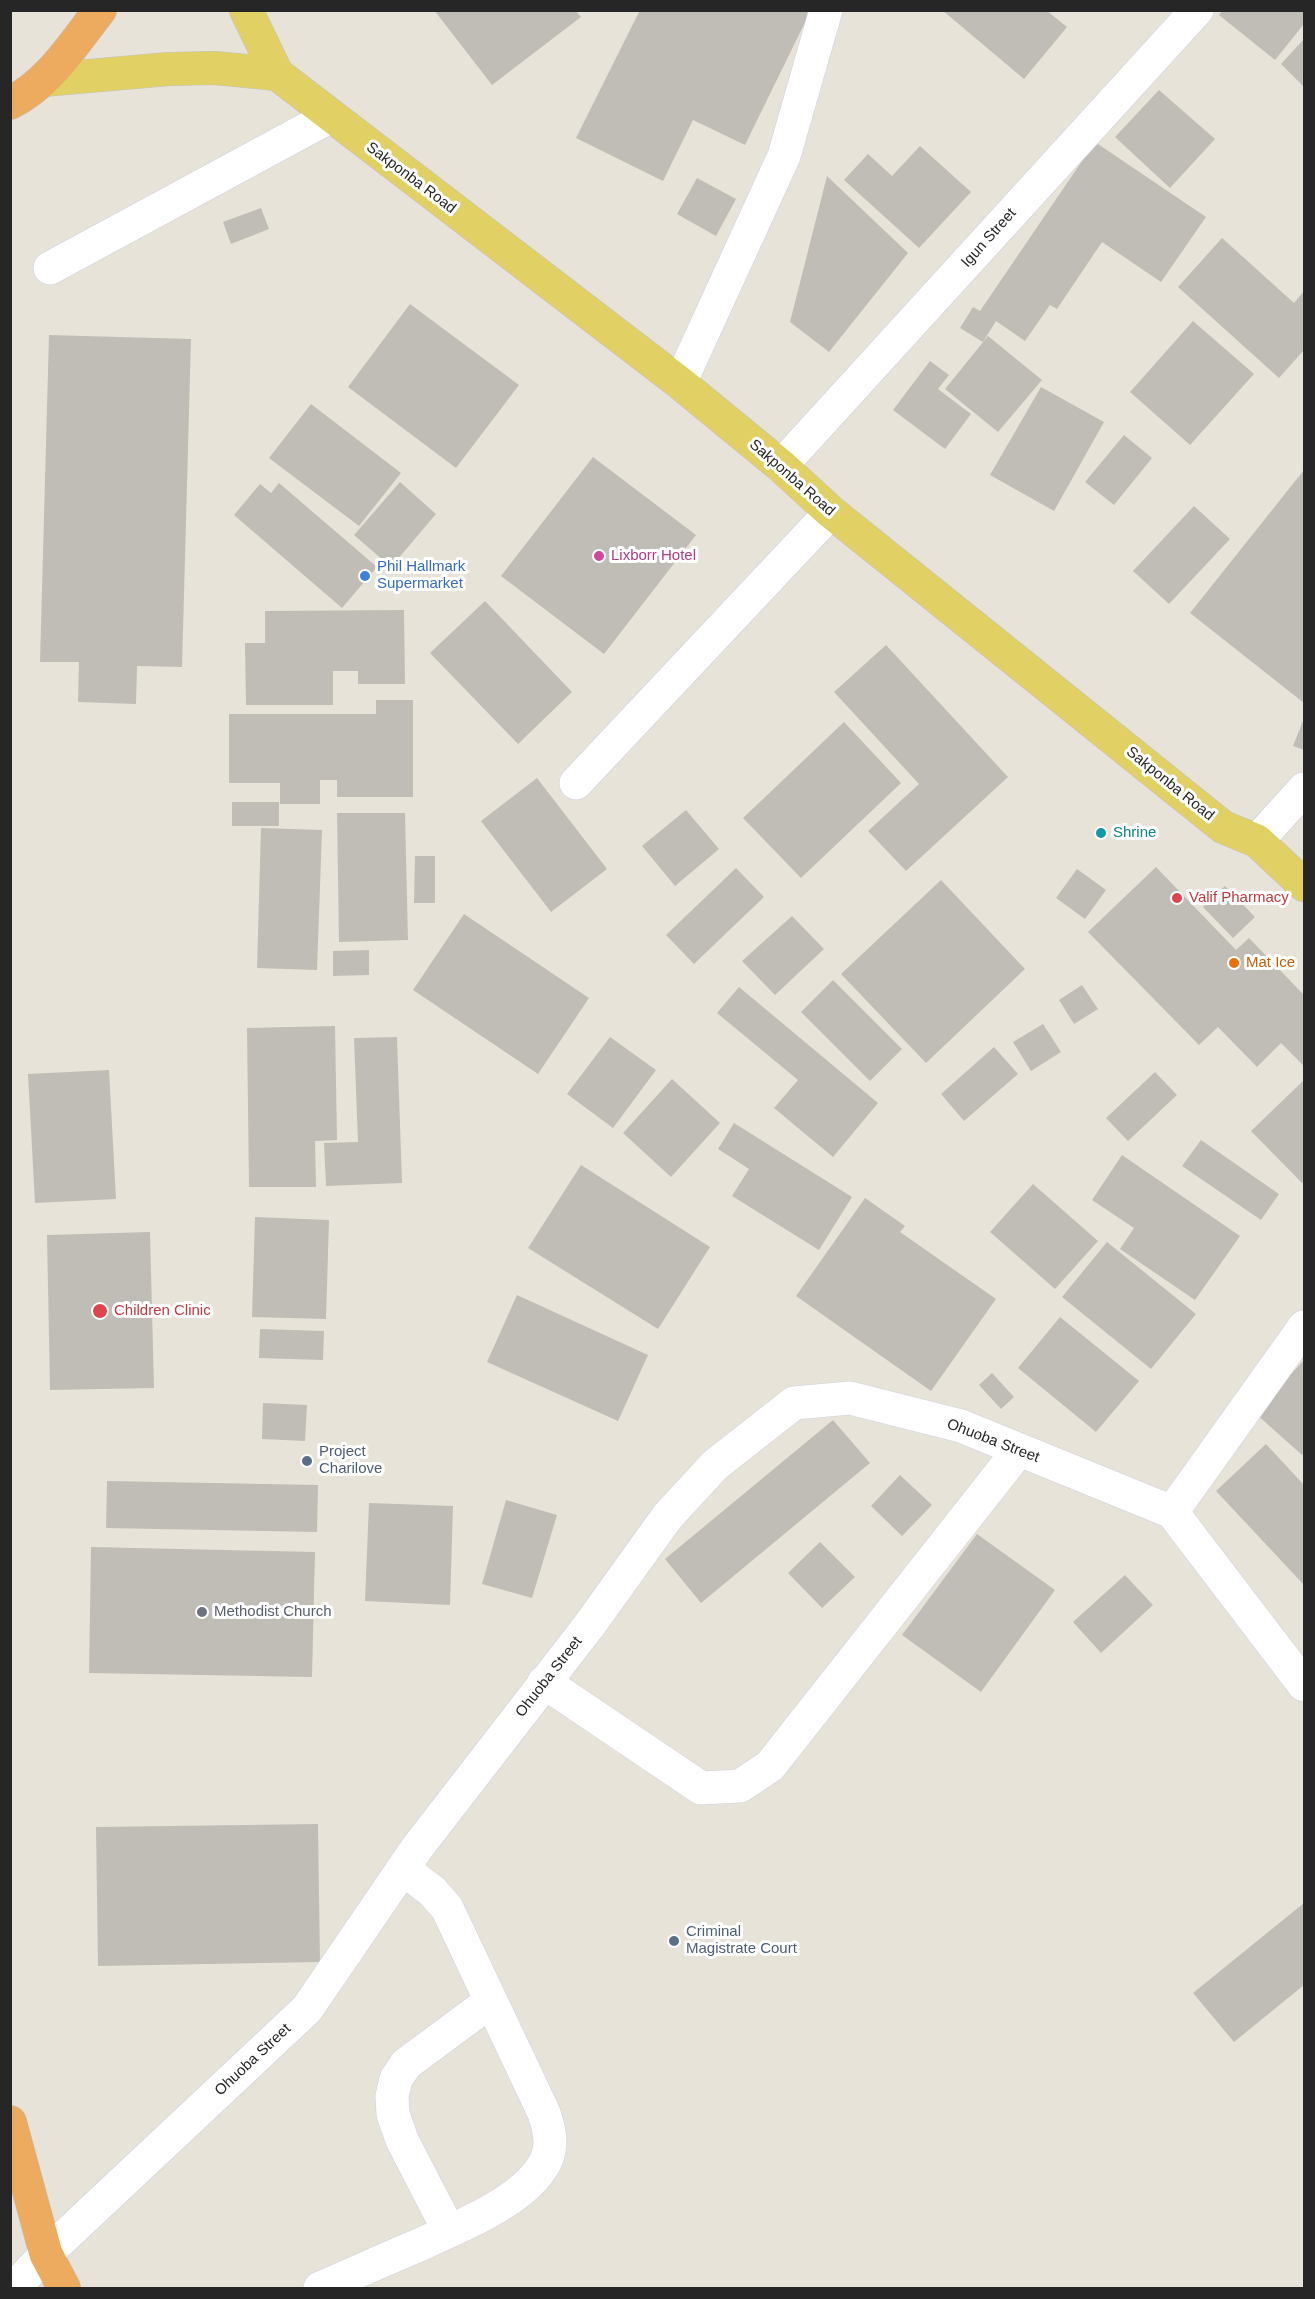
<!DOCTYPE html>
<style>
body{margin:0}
#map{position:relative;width:1315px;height:2299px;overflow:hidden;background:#e8e3d9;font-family:Helvetica,sans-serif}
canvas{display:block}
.frame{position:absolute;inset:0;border:12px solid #262626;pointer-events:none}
</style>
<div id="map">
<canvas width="1315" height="2299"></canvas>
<div class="frame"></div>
</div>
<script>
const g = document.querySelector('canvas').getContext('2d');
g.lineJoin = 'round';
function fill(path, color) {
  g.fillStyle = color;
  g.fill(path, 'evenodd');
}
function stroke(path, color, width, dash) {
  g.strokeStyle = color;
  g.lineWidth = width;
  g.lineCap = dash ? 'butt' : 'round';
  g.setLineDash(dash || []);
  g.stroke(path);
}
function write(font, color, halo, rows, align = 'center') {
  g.font = font + ' Helvetica,sans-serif';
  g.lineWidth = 6;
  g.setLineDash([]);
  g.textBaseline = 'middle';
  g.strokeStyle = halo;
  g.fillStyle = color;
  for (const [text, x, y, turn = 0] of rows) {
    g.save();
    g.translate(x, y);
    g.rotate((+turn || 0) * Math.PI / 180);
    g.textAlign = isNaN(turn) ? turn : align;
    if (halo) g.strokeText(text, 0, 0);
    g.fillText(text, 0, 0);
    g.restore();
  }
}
const building = new Path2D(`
 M434,10H575L581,17L492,85Z
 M640,10H811L745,145L693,120L663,181L576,138Z
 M942,10H1046L1067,27L1024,79Z
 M1223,10H1304V24L1275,60L1219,15Z
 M1304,39V87L1281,64Z
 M1159,90L1215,139L1170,188L1115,137Z
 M1095,142L1206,217L1161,282L1102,242L1057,309L1050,305L1025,341L996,321L983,342L960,328L973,307L980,311Z
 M920,146L971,192L919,248L844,180L868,154L892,176Z
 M827,176L908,253L829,352L790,322Z
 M697,178L736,199L716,236L677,214Z
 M261,208L269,229L231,244L223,222Z
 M1222,238L1294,303L1304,291V350L1279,378L1178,287Z
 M410,304L519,385L456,468L348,387Z
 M1193,321L1254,374L1190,445L1130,392Z
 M49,335L191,339L182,667L137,666L136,704L78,702L79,662H40Z
 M988,336L1042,380L998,432L945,389Z
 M930,361L949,375L938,389L971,414L945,449L893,410Z
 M1041,387L1104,422L1054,511L990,475Z
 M311,404L401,473L359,526L269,458Z
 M1124,435L1152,458L1114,505L1085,482Z
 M593,457L696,535L604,654L501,576Z
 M1304,470V703L1190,613Z
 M400,482L436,514L391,567L354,535Z
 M279,483L377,567L342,608L234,515L260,484L271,493Z
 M1194,506L1230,539L1169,604L1133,571Z
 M485,601L572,692L518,744L430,653Z
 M404,610L405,684H358V671H333V705H246L245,643H265V611Z
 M886,645L1008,777L906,871L868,831L919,784L834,692Z
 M376,700H413V797H337V780H320V804H280V783H229V714H376Z
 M1304,718V750L1293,746Z
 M844,722L901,783L801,878L743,818Z
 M537,778L607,869L551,912L481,821Z
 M232,802H279V826H232Z
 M686,810L719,849L675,886L642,846Z
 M337,813H405L408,940L339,942Z
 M261,828L322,830L317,970L257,968Z
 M415,856H435V903H414Z
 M1156,867L1236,950L1249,938L1304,995V1066L1281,1043L1257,1067L1218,1027L1199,1045L1088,932Z
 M736,868L764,897L694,964L666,935Z
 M1077,869L1106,890L1085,919L1056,898Z
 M941,880L1025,969L926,1063L841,974Z
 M1225,886L1255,917L1233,938L1203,907Z
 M464,914L589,998L538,1074L413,990Z
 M792,916L824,949L775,995L742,961Z
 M369,950V975L333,976V951Z
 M833,980L902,1049L870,1081L801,1012Z
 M1082,985L1098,1009L1074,1024L1059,1000Z
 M739,987L878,1103L833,1157L774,1108L798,1080L717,1013Z
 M1043,1024L1061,1052L1031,1071L1013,1042Z
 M335,1026L337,1140L315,1141L316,1187H249L247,1028Z
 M397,1037L402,1183L326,1186L324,1143L358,1142L354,1038Z
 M610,1037L656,1070L613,1128L567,1094Z
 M994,1047L1018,1074L964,1121L941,1094Z
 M109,1070L116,1199L35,1203L28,1074Z
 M1155,1072L1177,1095L1128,1141L1106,1118Z
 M672,1079L720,1123L671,1177L623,1133Z
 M1304,1080V1181L1302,1183L1251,1131Z
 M734,1123L852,1197L819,1250L732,1196L749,1169L718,1149Z
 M1201,1140L1279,1194L1261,1220L1182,1166Z
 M1122,1155L1240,1236L1195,1300L1120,1249L1134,1228L1092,1200Z
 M581,1165L710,1247L658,1329L528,1248Z
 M1033,1184L1098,1241L1055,1289L990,1232Z
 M865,1198L905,1226L900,1232L996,1299L931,1391L796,1296Z
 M255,1217L329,1220L326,1319L252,1317Z
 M150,1232L154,1388L50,1390L47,1235Z
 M1107,1242L1196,1314L1151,1369L1062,1297Z
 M517,1295L648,1355L618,1421L487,1362Z
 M1060,1317L1139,1381L1096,1432L1018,1368Z
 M260,1329L324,1331L323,1360L259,1358Z
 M1304,1360V1452L1302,1455L1255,1413Z
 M992,1373L1014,1397L1001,1409L979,1385Z
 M263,1403L307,1405L305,1441L262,1439Z
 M833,1420L870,1463L701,1603L665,1559Z
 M1266,1444L1304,1485V1585L1216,1491Z
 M900,1475L932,1505L902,1536L871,1506Z
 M107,1481L318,1485L317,1532L106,1528Z
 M506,1500L557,1515L532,1598L482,1584Z
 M369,1503L453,1506L450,1605L365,1601Z
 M977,1534L1055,1590L981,1692L902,1635Z
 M820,1542L855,1577L822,1608L788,1573Z
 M91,1547L315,1552L312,1677L89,1673Z
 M1125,1575L1153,1605L1101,1653L1073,1622Z
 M318,1824L320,1962L98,1966L96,1827Z
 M1304,1903V1985L1234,2042L1193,1993Z`);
const minor = new Path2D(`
 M50,268L331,116
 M680,383L784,156L826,10
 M781,466L1197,10
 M576,783L831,512
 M1257,841L1304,789
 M1172,1512L1304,1327
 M544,1682L701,1788L740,1786L770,1766L1019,1450
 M449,2231L402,2140L393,2114L392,2096L396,2079L406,2064L491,2001
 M14,2288L46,2254L307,2009L417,1848L588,1627L667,1517L715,1465L794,1403L850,1398L961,1426L1172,1512L1304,1685
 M320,2288C351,2275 381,2261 412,2248C452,2230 520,2204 543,2166C554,2148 550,2131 544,2113L447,1908L432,1891L403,1869`);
const major = new Path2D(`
 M246,10L277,74L680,383L781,466L831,512L1223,827L1257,841L1304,885
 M43,80L169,69L215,68L277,74`);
const highway = new Path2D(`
 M10,103C49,84 74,43 100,10
 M10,2122L46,2254L64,2288`);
const markers = [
 [599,556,6,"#d1479c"],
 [365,576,6,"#3f7fe0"],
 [1101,833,6,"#0f9aa8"],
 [1177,898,6,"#e0444e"],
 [1234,963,6,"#e8710a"],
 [100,1311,8,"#e0444e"],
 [307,1461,6,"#5c6f8a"],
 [202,1612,6,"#6b7280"],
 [674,1941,6,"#5c6f8a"]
];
const streetNames = [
 ["Sakponba Road",411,178,37],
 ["Igun Street",989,238,-48],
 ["Sakponba Road",792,478,41],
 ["Sakponba Road",1170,784,39],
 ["Ohuoba Street",993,1441,21],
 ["Ohuoba Street",549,1677,-52],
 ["Ohuoba Street",253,2060,-43]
];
const hotelNames = [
 ["Lixborr Hotel",611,556]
];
const shopNames = [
 ["Phil Hallmark",377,567],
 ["Supermarket",377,584]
];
const cultureNames = [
 ["Shrine",1113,833]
];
const healthNames = [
 ["Valif Pharmacy",1189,898],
 ["Children Clinic",114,1311]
];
const foodNames = [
 ["Mat Ice",1246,963]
];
const serviceNames = [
 ["Project",319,1452],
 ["Charilove",319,1469],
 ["Criminal",686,1932],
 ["Magistrate Court",686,1949]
];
const worshipNames = [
 ["Methodist Church",214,1612]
];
fill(building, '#c0bdb6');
stroke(minor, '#cfd0de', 34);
stroke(major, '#c2c2c2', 34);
stroke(highway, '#c2c2c2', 34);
stroke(minor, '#fff', 33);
stroke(major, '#e1d165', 33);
stroke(highway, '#edab5f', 33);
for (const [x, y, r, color] of markers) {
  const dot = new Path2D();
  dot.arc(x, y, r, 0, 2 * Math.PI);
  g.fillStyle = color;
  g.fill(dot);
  stroke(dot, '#fff', 2);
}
write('15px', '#262626', '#fff', streetNames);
write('15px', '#b23c85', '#fff', hotelNames, 'left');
write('15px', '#366cbe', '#fff', shopNames, 'left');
write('15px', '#0d838f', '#fff', cultureNames, 'left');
write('15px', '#be3a42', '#fff', healthNames, 'left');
write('15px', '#c56008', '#fff', foodNames, 'left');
write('15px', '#4e5e75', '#fff', serviceNames, 'left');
write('15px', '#5b616d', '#fff', worshipNames, 'left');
</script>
